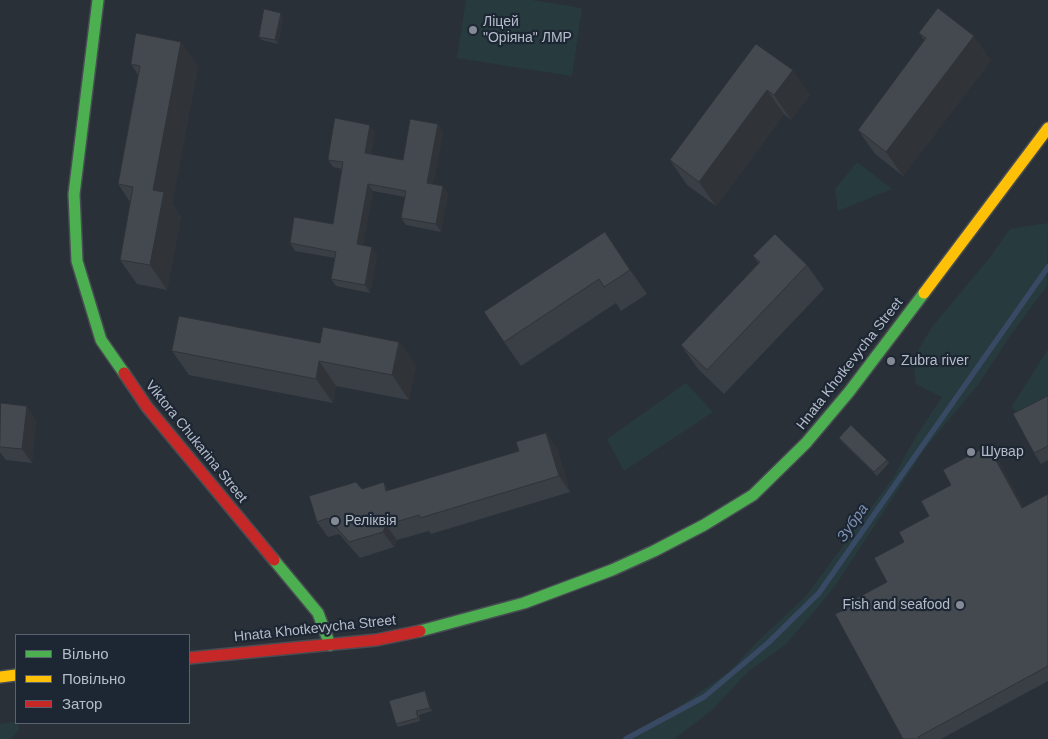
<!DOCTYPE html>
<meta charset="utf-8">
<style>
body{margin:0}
#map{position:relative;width:1048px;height:739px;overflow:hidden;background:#2a3038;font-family:Helvetica,sans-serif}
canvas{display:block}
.legend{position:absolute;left:15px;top:634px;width:175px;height:90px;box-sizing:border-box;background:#1d2633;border:1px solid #59626f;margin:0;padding:6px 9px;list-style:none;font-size:15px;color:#b4bcc9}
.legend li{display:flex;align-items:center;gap:10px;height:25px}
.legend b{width:25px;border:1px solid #59626f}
</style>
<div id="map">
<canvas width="1048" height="739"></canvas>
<ul class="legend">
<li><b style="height:6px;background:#4caf50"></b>Вільно</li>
<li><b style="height:6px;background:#ffc107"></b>Повільно</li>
<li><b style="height:6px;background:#c62828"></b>Затор</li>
</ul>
</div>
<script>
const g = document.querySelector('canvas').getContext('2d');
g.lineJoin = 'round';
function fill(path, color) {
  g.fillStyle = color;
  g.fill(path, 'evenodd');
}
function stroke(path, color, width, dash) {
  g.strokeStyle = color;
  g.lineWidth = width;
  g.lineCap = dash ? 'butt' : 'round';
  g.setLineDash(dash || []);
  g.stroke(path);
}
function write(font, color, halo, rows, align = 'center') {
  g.font = font + ' Helvetica,sans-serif';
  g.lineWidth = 4.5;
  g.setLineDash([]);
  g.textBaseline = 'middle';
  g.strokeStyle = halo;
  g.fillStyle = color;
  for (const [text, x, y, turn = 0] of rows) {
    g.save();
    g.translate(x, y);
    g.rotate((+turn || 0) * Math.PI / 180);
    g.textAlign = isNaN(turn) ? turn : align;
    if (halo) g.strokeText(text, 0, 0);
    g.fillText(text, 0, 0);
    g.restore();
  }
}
const green = new Path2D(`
 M466,0H532L582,8L572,76L457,58Z
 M857,162L892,189L838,211L835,189Z
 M1048,223L1047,286L1012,333L978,385L926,447L835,586L814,612L786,644L749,671L711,711L674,739H621L674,710L729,672L757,642L806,596L893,478L915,438L942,397L916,384L913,359L932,327L991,256L1010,229Z
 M1048,349V408L1021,422L1012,406Z
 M686,383L713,412L624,471L607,439Z
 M13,722L18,724L19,729L11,739H0V724Z`);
const stream = new Path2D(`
 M626,739L704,697L768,643L819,593L1048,267`);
const fast = new Path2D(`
 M98,0L74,194L77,261L101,340L124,373
 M274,560L318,613L330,645
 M420,631L524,603L612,570L654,551L704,525L753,495L806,443L849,392L924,293`);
const slow = new Path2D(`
 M924,293L1048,128
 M0,677L16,675`);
const jam = new Path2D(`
 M124,373L147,407L274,560
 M189,658L376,640L420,631`);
const wall = new Path2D(`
 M281,13L283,17L278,44L262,40L259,37Z
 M919,33L991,60L903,176L875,154L858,130L925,41Z
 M756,44L810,95L791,120L784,114L716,206L687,185L670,160Z
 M131,64L198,66L172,204L181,217L167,290L137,284L120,260L130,202L118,184L138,75Z
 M438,124L443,132L433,184L448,193L441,232L406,225L401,218L405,197L373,191L363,245L377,254L370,293L336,286L331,279L335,258L295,251L290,243L333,224L342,169L333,167L328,160L375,132L371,154L403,160Z
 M605,232L647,294L621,311L616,303L521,366L504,342Z
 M753,256L807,265L824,289L724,394L698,369L681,345L759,264Z
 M399,342L416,366L409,400L336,386L333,403L189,375L172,351L320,343Z
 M1048,396V460L1041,464L1034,453Z
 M0,410L36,420L32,463L6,460L0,452Z
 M546,433L557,448L570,492L431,534L429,531L397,540L394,547L360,558L339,534L328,537L317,522L362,489L389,490L519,451Z
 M839,438L887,460L889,463L877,476L842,442Z
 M988,446L996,456L1023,507L1048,494V681L941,739H903L844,610L887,582L904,542L929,516L951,485Z
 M425,691L427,695L432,711L419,715L420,721L398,727L396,724Z`);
const shadedWall = new Path2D(`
 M281,13L283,17L278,44L275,40Z
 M974,36L991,60L903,176L886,152Z
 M181,42L198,66L172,204L181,217L167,290L150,265L153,190Z
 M793,70L810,95L791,120L774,95Z
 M767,90L784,114L716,206L699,182Z
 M438,124L443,132L432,190L427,183Z
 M370,125L375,132L370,161L365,153Z
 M368,184L373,191L362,251L357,244Z
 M443,186L448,193L441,232L436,224Z
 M605,232L622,256L647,294L630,270Z
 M372,247L377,254L370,293L365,285Z
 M399,342L416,366L409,400L392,375Z
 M319,361L336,386L333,403L316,379Z
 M27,406L36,420L32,463L22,449Z
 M546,433L557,448L570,492L559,476Z
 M988,446L996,456L1030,518L1022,508Z
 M384,482L395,498L386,491Z
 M386,525L397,540L394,547L383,532Z
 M425,691L427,695L432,711L430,708Z`);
const building = new Path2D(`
 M938,8L974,36L886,152L858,130L926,38L919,33Z
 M264,9L281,13L275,40L259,37Z
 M136,33L181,42L153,190L164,192L150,265L120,260L133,187L118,184L140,66L131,64Z
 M756,44L793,70L774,95L767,90L699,182L670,160Z
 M335,118L370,125L365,153L403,160L410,119L438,124L427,183L443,186L436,224L401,218L406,191L368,184L357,244L372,247L365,285L331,279L336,252L290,243L294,217L333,224L343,162L328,160Z
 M605,232L630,270L604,287L599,279L504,342L484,312Z
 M775,234L807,265L707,370L681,345L760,262L753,256Z
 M179,316L320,343L323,327L399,342L392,375L319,361L316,379L172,351Z
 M1048,396V446L1034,453L1013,414Z
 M1,403L27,406L22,449L0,447Z
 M851,425L887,460L874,472L839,438Z
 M546,433L559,476L420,518L419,515L386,525L383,532L349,542L328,518L317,522L309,496L356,482L362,489L384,482L386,491L519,451L516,442Z
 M988,446L1022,508L1048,494V666L918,737L919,739H903L835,614L844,610L842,606L887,582L874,558L904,542L899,532L929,516L921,501L951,485L943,470Z
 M425,691L430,708L416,711L418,718L396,724L389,701Z`);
const markers = [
 [473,30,5,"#848b96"],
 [891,361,5,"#848b96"],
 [971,452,5,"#848b96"],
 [335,521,5,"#848b96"],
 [960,605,5,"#848b96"]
];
const poiNames = [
 ["Ліцей",483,22],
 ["\"Оріяна\" ЛМР",483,38],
 ["Zubra river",901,361],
 ["Шувар",981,452],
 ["Реліквія",345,521],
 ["Fish and seafood",950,605,"right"]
];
const streetNames = [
 ["Hnata Khotkevycha Street",850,364,-52],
 ["Viktora Chukarina Street",196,442,51],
 ["Hnata Khotkevycha Street",315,629,-6]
];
const waterNames = [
 ["Зубра",853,523,-55]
];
fill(green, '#273a3e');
stroke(stream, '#384963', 5.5);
stroke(fast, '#484c53', 14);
stroke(slow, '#484c53', 14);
stroke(jam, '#484c53', 14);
stroke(fast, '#4caf50', 11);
stroke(slow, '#ffc107', 11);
stroke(jam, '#c62828', 11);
fill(wall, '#3a3f45');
fill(shadedWall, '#303338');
fill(building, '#444950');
stroke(building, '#303338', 1);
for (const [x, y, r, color] of markers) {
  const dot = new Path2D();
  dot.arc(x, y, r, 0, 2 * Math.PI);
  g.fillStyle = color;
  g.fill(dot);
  stroke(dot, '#1d2633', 2);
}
write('14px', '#b4bcc9', '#1d2633', poiNames, 'left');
write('14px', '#b4bcc9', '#1d2633', streetNames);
write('italic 15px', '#7c92b1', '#1d2633', waterNames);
</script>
